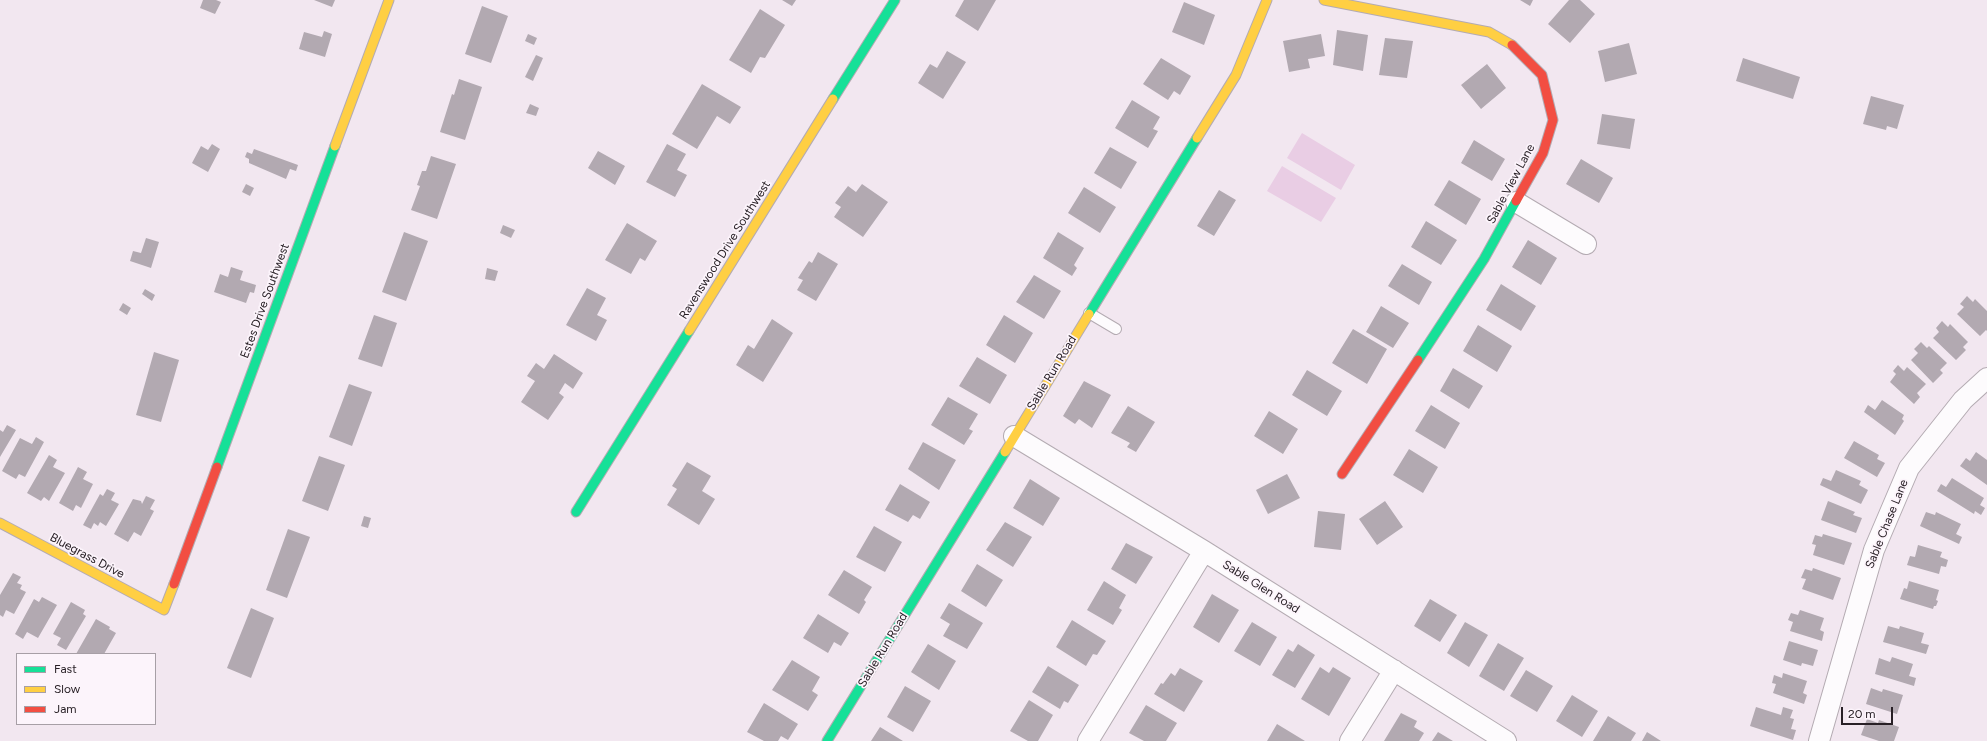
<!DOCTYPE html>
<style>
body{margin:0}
#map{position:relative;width:1987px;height:741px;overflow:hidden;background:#f2e7f0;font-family:Figtree,sans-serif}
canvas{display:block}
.legend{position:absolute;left:16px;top:653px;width:140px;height:72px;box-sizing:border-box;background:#fcf4fb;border:1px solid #a79fa6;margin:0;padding:5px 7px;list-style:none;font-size:12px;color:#282026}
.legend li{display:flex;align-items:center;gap:8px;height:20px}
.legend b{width:20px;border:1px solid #a79fa6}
.scale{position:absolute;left:1841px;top:707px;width:52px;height:18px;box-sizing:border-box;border:2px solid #282026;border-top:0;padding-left:5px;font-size:12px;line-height:14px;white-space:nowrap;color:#282026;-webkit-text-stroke:3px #fcf4fb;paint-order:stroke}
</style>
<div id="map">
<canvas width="1987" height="741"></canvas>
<ul class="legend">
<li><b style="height:5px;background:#16e098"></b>Fast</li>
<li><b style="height:5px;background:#ffcf43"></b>Slow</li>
<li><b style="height:5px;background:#f24e42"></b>Jam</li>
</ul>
<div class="scale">20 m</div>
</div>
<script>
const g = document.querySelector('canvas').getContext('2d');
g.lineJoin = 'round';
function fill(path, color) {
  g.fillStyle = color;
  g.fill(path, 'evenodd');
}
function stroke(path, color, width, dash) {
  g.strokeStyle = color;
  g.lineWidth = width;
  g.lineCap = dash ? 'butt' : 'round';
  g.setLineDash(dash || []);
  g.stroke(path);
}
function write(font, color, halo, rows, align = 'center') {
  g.font = font + ' Figtree,sans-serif';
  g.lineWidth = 3.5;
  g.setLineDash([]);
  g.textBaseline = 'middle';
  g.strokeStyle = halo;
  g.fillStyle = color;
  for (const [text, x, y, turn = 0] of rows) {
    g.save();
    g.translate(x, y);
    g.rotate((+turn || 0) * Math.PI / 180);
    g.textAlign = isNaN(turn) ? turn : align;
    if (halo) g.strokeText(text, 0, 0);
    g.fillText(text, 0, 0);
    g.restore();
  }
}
const green = new Path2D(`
 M1302,133L1355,165L1341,190L1287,158Z
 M1282,166L1336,198L1321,222L1267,191Z`);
const building = new Path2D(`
 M203,0H216L221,2L215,14L200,8Z
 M314,0H335L332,7Z
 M782,0H796L792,6Z
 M964,0H996L978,31L955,16Z
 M1520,0H1533L1530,6Z
 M1569,0H1580L1595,14L1570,43L1548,24Z
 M1184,2L1215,15L1204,45L1172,32Z
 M482,6L508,16L491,63L465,54Z
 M760,9L785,25L765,58L760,57L751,73L729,60Z
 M1337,30L1368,35L1363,71L1333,65Z
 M324,31L332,34L325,57L299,49L304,32L322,37Z
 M528,34L537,38L534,45L525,41Z
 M1321,34L1325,56L1308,59L1310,68L1289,72L1283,41Z
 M1385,38L1413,41L1407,78L1379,75Z
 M1629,43L1637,74L1605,82L1598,51Z
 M947,51L966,62L943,99L918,83L930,64L937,68Z
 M536,55L543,58L533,81L525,77Z
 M1161,58L1191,76L1180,95L1174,91L1168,100L1143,84Z
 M1743,58L1800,77L1793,99L1736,81Z
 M1487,64L1506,88L1481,109L1461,85Z
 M459,79L482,87L465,140L440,132L452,94L454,95Z
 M702,84L741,107L730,124L717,116L697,149L672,134Z
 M1871,96L1904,105L1897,129L1887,126L1886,130L1863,124Z
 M1132,100L1160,117L1153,129L1158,131L1148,148L1115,128Z
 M530,104L539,108L536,116L526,113Z
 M1602,114L1635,119L1630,149L1597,144Z
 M1474,140L1505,159L1492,181L1461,163Z
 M212,144L220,149L208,172L192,163L201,146L208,150Z
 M667,144L686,154L677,170L687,175L675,197L646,182Z
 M1110,147L1137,162L1121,189L1094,173Z
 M254,149L298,165L296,171L290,169L286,179L249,163V159L245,157L247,152L252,154Z
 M598,151L625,166L615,185L588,168Z
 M431,156L456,164L437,219L411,210L420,186L417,185L422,171H426Z
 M1581,159L1613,178L1599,203L1566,184Z
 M1449,180L1481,199L1466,225L1434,205Z
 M246,184L254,188L250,196L242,192Z
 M862,184L888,202L863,237L834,217L841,207L835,203L848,186L856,192Z
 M1084,187L1116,207L1100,233L1068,213Z
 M1219,190L1236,200L1214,236L1197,226Z
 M1426,221L1457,240L1441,265L1411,247Z
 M627,223L657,241L645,261L640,258L631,274L605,260Z
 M503,225L515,230L511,238L500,233Z
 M404,232L428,241L406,301L382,292Z
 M1058,232L1084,248L1074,265L1077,268L1072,276L1043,258Z
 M146,238L159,242L151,268L130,261L133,251L141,253Z
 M1528,240L1557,258L1541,285L1512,267Z
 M818,252L838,264L816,301L797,290L803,280L798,278L809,261L812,263Z
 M1402,264L1432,282L1419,305L1388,286Z
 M231,267L243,271L240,280L256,285L254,293L250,292L246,303L214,292L220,274L228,277Z
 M487,268L498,271L495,281L485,279Z
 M1034,275L1061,291L1044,319L1016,302Z
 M1501,284L1536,306L1521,331L1486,310Z
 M587,288L606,298L597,315L607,320L596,341L566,325Z
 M145,289L155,295L152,301L142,294Z
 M1967,296L1973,302L1975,299L1987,311V331L1986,330L1980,336L1957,314L1964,307L1960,304Z
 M123,303L131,308L127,315L119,310Z
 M1381,306L1409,323L1393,348L1366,332Z
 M374,315L397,323L382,367L358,359Z
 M1004,315L1033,333L1015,363L986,345Z
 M772,319L793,333L763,382L736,365L748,345L754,349Z
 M1942,321L1948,327L1950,324L1968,342L1963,347L1966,350L1956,360L1933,338L1939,332L1936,328Z
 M1478,325L1512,346L1497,372L1463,351Z
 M1353,329L1387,349L1367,384L1332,363Z
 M1921,342L1927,348L1929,346L1947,363L1940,370L1943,373L1933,383L1911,360L1918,353L1914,349Z
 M154,352L179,360L161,422L136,415Z
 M554,354L583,373L573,389L565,383L559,393L564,397L548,420L521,402L535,381L527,376L536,363L544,369Z
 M977,357L1007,375L990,404L959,386Z
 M1898,365L1904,371L1907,367L1926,384L1917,393L1920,397L1914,404L1890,382L1896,374L1893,371Z
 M1453,368L1483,386L1469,409L1440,391Z
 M1307,370L1342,391L1327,416L1292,395Z
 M1084,381L1111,395L1092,428L1079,419L1075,424L1063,416Z
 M349,384L372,392L352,446L329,437Z
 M948,397L978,414L969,429L973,431L964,445L931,425Z
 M1882,400L1904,415L1902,419L1904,421L1895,435L1864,412L1868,405L1875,410Z
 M1431,405L1460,423L1445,449L1415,431Z
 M1128,406L1155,422L1136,452L1127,447L1130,443L1111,433Z
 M1269,411L1298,429L1283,454L1254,436Z
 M7,425L16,430L0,457V430L3,432Z
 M36,437L44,442L25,477L19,474L16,479L2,471L20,438L32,444Z
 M1854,441L1879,455L1877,459L1885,463L1877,477L1844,458Z
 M923,442L956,460L939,490L908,469Z
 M1409,449L1438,467L1423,493L1393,475Z
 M1976,452L1987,460V485L1960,466L1966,458L1970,461Z
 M49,455L57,460L53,467L65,473L49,501L44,497L41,501L27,493Z
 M319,456L345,465L328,511L302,501Z
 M687,462L711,476L702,491L715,499L699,525L667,505L677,489L672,486Z
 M78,467L87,472L83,479L93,484L81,508L76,505L73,511L59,503Z
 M1836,470L1861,481L1859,485L1868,490L1861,504L1820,485L1823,478L1831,481Z
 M1287,474L1300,498L1268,514L1256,490Z
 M1952,478L1984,498L1980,505L1985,508L1981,515L1975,511L1974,514L1937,491L1941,484L1946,487Z
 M1030,479L1060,498L1043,526L1013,508Z
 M900,484L930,502L920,519L913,515L908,522L885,510Z
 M107,489L115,493L111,500L119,504L106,526L100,522L98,526L94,523L91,529L83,525L100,494L103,496Z
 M146,496L155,500L150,509L154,511L141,536L134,532L128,542L114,534L133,499L141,501L142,504Z
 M1385,501L1403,527L1377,545L1359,519Z
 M1828,501L1855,512L1853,515L1862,518L1856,533L1821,520Z
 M1318,511L1345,514L1341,550L1314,547Z
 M1926,512L1935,515L1936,512L1961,524L1956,534L1962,537L1959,544L1920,526Z
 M364,516L371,518L368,528L361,526Z
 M1005,522L1032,537L1013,567L986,550Z
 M874,526L902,542L885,572L856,557Z
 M288,529L310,537L287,598L266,590Z
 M1823,534L1852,543L1844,565L1813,555L1816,545L1812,544L1815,535L1822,537Z
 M1126,543L1153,557L1136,584L1111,569Z
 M1918,545L1942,552L1940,557L1948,560L1946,567L1941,566L1939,574L1907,565L1910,556L1915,557Z
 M977,564L1003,580L986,607L961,591Z
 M1813,568L1841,578L1833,600L1802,589L1806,579L1801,578L1805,569L1812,571Z
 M844,570L872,587L864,600L866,602L859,614L828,595Z
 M13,573L21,577L17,583L22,585L20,589L26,592L14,614L6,610L3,617L0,615V595Z
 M1104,581L1126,595L1119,608L1122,610L1113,625L1087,610Z
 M1909,581L1939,590L1936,600L1938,601L1936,606H1934L1933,609L1900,599L1904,588L1907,589Z
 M1212,594L1239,610L1219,643L1193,627Z
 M42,597L57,605L38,638L27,632L23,639L15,634L34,599L39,602Z
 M1430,599L1457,615L1440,642L1414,626Z
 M71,602L85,610L83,614L86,616L66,650L57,645L61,638L53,634Z
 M949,603L983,623L967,649L943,636L950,624L940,618Z
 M251,608L274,618L251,678L227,668Z
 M1800,610L1824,618L1820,630L1824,632L1822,641L1790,631L1793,622L1788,620L1791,613L1798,615Z
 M818,614L849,633L841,646L834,642L828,653L803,638Z
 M96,619L110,627L109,629L116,633L104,654H76Z
 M1072,620L1106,641L1097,655L1093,654L1086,666L1056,647Z
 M1252,622L1277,637L1260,666L1234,651Z
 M1465,622L1488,635L1469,667L1447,653Z
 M1888,626L1899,629L1900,626L1924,633L1921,643L1929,645L1926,654L1883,642Z
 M1789,641L1818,650L1813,666L1802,663L1801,666L1783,660Z
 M1498,643L1524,658L1504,691L1479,676Z
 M928,644L956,661L939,690L911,672Z
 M1298,644L1315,655L1295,688L1272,675L1288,649L1293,652Z
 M1892,657L1913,664L1909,676L1916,678L1914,686L1875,674L1879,658L1890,662Z
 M792,660L820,677L812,691L818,695L808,711L772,690Z
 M1048,666L1079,685L1068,703L1064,701L1060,709L1032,692Z
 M1320,667L1329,673L1333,667L1351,678L1329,716L1301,699Z
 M1180,668L1203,681L1184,712L1154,694L1161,683L1163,684L1171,673L1175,676Z
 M1526,670L1553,686L1537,712L1510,696Z
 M1783,673L1807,681L1803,693L1807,695L1804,704L1773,693L1776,684L1772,683L1774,675L1782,678Z
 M905,686L931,701L913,732L887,717Z
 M1871,688L1882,692L1883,689L1903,695L1897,714L1866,704Z
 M1572,695L1598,711L1582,737L1556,721Z
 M1029,700L1053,715L1038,741H1028L1010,731Z
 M764,703L798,724L788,740L781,736L778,741H764L747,732Z
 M1146,705L1177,723L1166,741H1144L1129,733Z
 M1756,707L1781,715L1783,707L1793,710L1790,718L1794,719L1791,729L1796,730L1793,740L1750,726Z
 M1401,713L1417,721L1414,727L1424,733L1419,741H1384Z
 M1608,716L1636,733L1631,741H1593Z
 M1867,719L1878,723L1879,720L1899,727L1894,741H1879L1861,735Z
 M1277,724L1305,741H1267Z
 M880,727L903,741H871Z
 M1438,732L1453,741H1432Z
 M1647,732L1661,741H1642Z`);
const lane = new Path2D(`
 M1089,313L1116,329`);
const street = new Path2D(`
 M1516,202L1586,244
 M1014,436L1204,551L1506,741
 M1088,741L1204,551
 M1350,741L1394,670
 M1819,741L1874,550L1909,468L1963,400L1987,378`);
const fast = new Path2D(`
 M833,99L895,0
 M1089,314L1197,138
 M1418,360L1484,259L1516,201
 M217,467L335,146
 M576,512L689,331
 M827,741L1005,452`);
const slow = new Path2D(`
 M1324,0L1489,32L1512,45
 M1197,138L1236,75L1267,0
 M335,146L389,0
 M689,331L833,99
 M1005,452L1089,314
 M0,523L164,610L174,584`);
const jam = new Path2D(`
 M1512,45L1542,75L1553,120L1543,153L1516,201
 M1342,474L1418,360
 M174,584L217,467`);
const streetNames = [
 ["Sable View Lane",1511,184,-62],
 ["Ravenswood Drive Southwest",725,250,-58],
 ["Estes Drive Southwest",265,301,-70],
 ["Sable Run Road",1052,373,-59],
 ["Sable Chase Lane",1887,524,-68],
 ["Bluegrass Drive",87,556,28],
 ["Sable Glen Road",1261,587,32],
 ["Sable Run Road",883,650,-59]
];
fill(green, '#e9cde4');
fill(building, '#b2a9b1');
stroke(lane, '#b4abb2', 12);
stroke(street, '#b4abb2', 22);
stroke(fast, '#b4abb2', 11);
stroke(slow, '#b4abb2', 11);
stroke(jam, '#b4abb2', 11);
stroke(lane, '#fdfbfd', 10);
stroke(street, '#fdfbfd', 20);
stroke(fast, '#16e098', 9);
stroke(slow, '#ffcf43', 9);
stroke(jam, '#f24e42', 9);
write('12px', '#282026', '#fcf4fb', streetNames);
</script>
